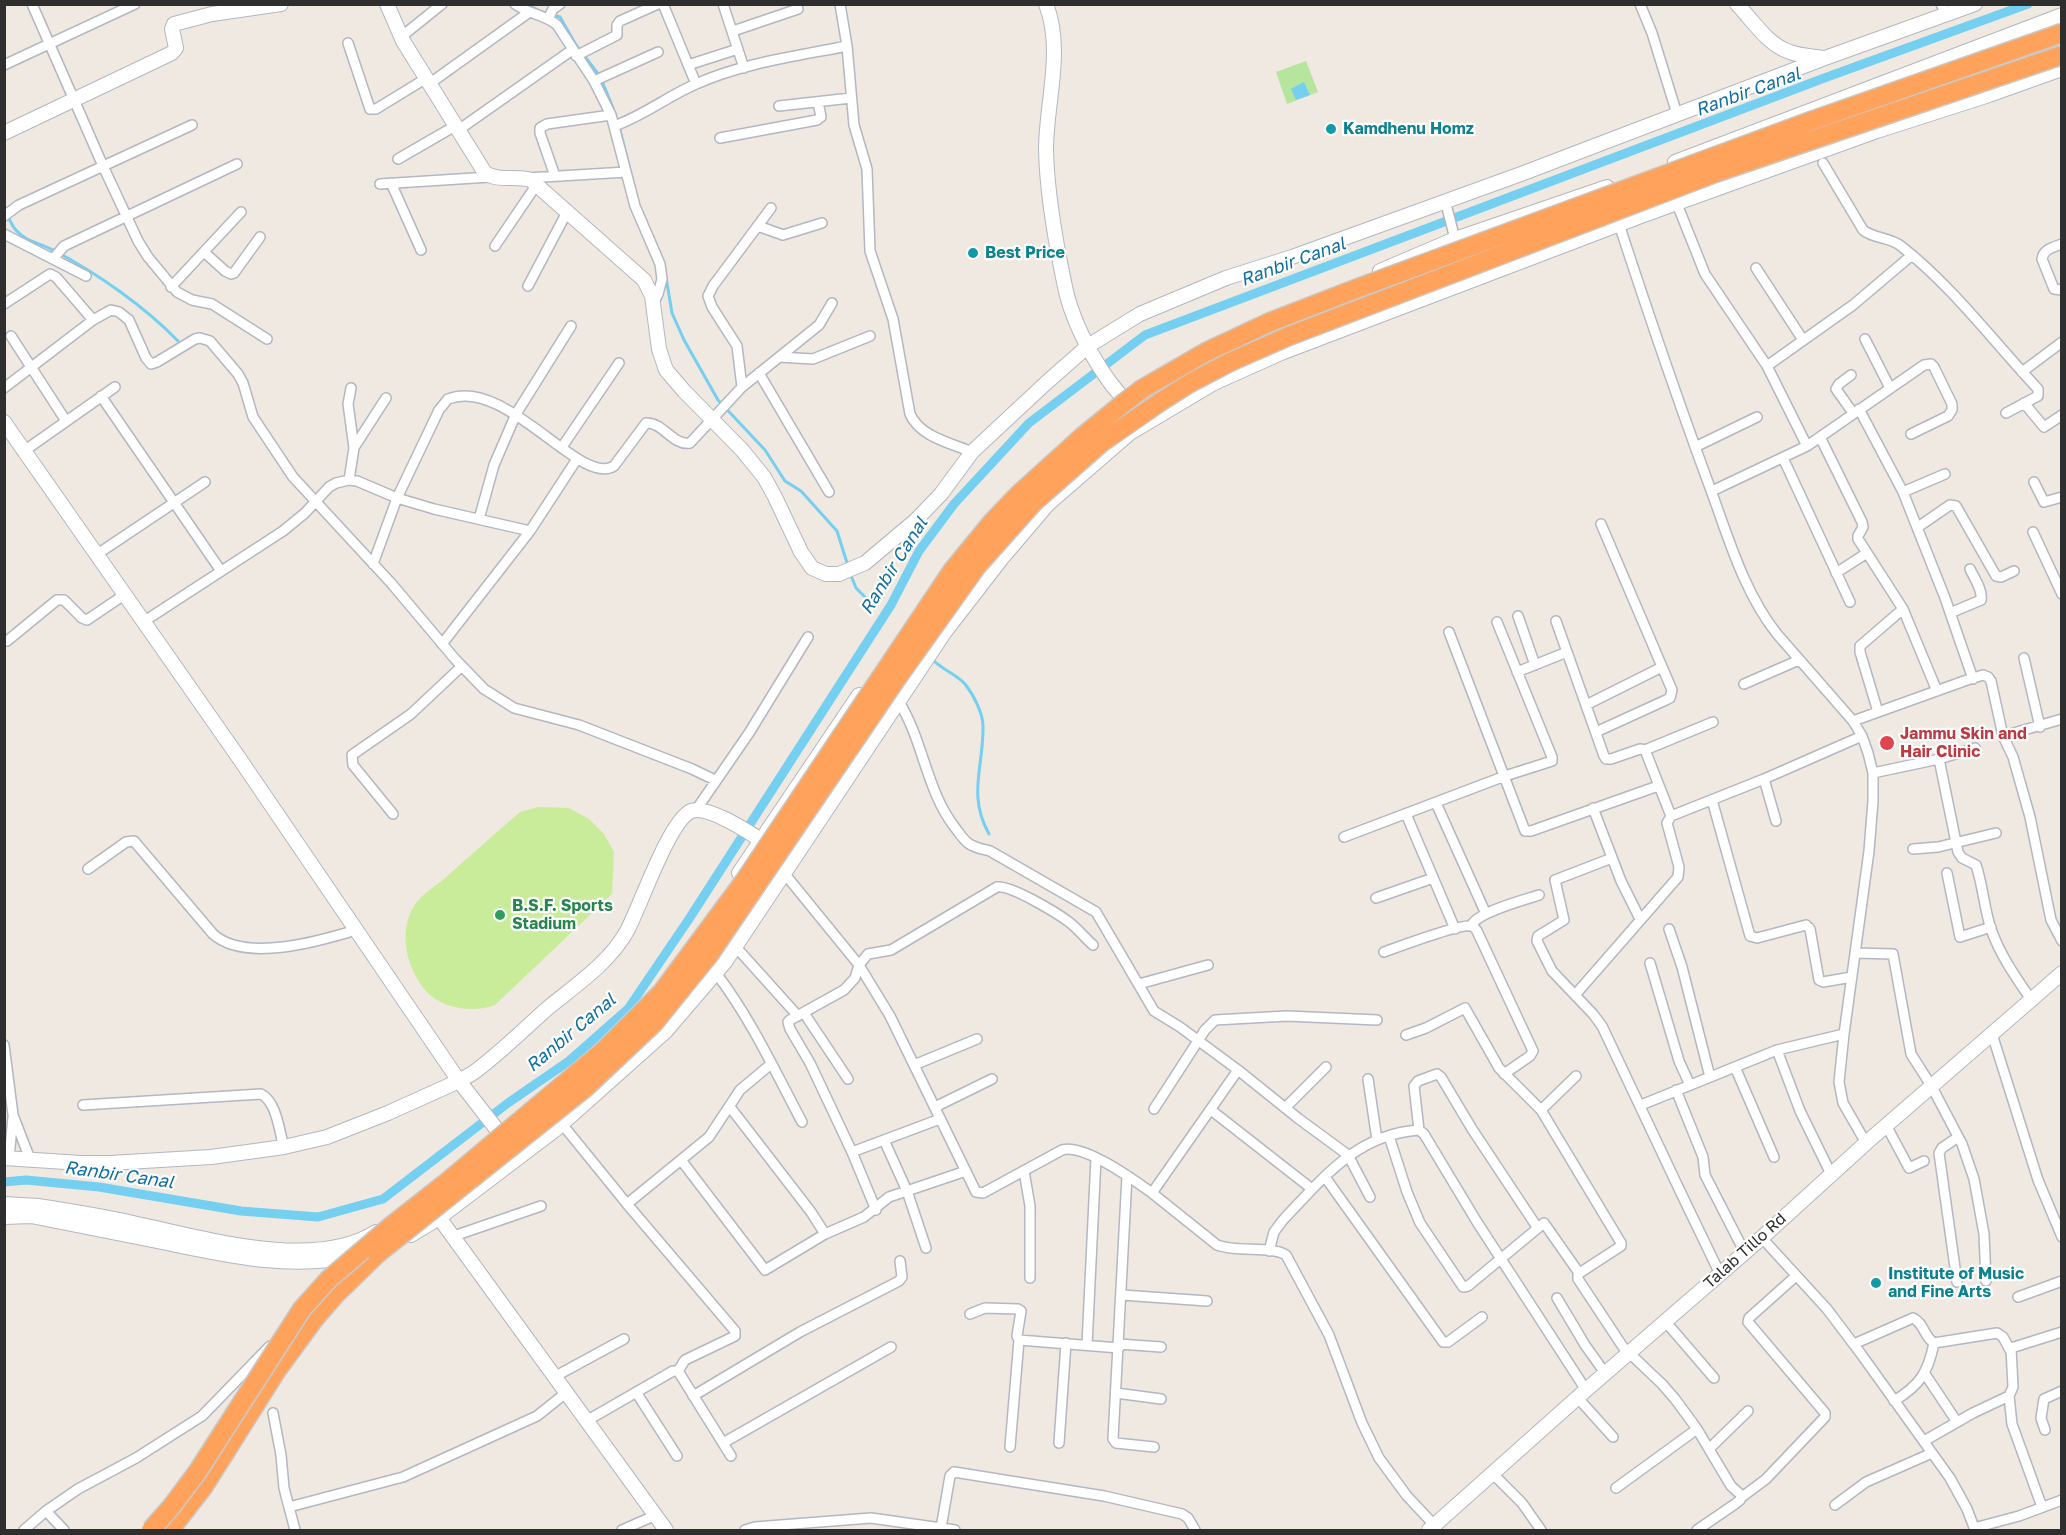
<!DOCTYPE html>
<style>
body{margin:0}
#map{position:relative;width:2066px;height:1535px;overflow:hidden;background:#efe9e1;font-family:"Golos Text",sans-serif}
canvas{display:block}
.frame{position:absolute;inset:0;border:6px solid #2e2e2e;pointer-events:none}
</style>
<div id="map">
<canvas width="2066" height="1535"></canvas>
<div class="frame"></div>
</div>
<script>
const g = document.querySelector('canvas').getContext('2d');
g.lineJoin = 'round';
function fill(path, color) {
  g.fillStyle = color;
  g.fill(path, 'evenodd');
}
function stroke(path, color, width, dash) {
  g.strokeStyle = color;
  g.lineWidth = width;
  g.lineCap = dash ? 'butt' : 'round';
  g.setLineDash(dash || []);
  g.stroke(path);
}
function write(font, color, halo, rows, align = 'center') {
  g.font = font + ' "Golos Text",sans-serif';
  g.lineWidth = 4.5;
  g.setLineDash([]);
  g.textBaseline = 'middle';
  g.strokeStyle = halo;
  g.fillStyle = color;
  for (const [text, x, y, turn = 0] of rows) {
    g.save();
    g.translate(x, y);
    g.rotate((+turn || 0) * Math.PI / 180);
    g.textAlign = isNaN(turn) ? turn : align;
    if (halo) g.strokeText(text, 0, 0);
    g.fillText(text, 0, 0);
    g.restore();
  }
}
const green = new Path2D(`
 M1306,61L1318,92L1287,104L1276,72Z`);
const pitch = new Path2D(`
 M538,807L569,808L589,819L604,834L614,852L612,894L495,1005C475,1013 446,1009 430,995C407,973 396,931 416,903C423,894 435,886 444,879C469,856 495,834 520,812Z`);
const water = new Path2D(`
 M1304,82L1310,95L1296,100L1291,89Z`);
const stream = new Path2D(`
 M526,4L538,10
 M553,15L560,17L576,45L599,75
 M602,81L613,108
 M619,126L634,186
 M4,208C8,215 10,223 15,229C25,242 41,243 55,251C98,274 144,306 178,341
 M666,277L672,313L684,340L718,400L765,450L785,481L801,491L837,531L848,566
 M850,573L856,588L872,604
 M932,659C941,669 956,674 965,684C973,694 983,713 983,726C984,766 967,795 989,834`);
const canal = new Path2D(`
 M4,1182L26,1180L99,1187L241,1211L318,1217L383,1199L508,1103L569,1061L628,1009L689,919L891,605L919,551L954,504L1029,423L1145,335L1827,77L2028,4`);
const street = new Path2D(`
 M32,4L103,166L138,241L148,257L177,292L192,300L212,304L267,339
 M515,4C528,14 546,15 557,25L594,81L611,115L635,206L660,264L662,279L658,294L654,302
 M663,4L696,84
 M723,4L744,68
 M840,4L847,46L854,125L867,169L870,251L893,319L910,414C920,437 951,443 972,452
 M1640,4L1652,33L1677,114
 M1941,4L1946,15
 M548,19L553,9L560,4
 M733,31L798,9
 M401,37L442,4
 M348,43L370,109H376L425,79
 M576,56L617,35V25L620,21L658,4
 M4,65L135,4
 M688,65L738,49
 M594,81L658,52
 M429,84L528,13
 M779,106L851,98
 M614,126C643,116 668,96 696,84C743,63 797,56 847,46
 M457,131L572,50
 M720,138L817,120L821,117L818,102
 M398,159L455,126
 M1823,163L1863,230C1874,239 1890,237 1901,246C1953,287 1993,341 2038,389V396L2006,413
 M555,176L540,133V128L547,124L611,115
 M527,178L626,172
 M391,183L421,250
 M380,184L490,177
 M1445,200L1455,239
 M1679,209L1705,274L1767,366L1807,446
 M4,216L19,205L192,125
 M1618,221C1647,310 1677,398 1709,485C1728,536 1743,591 1777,634L1853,721L1862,736L1868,753L1873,773V801L1869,851L1844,1034L1839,1082L1843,1103L1866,1143
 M758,226L783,235L822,223
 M4,234L86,276
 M2062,244C2054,247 2043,249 2042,259L2054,289L2062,290
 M495,246L537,184
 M204,252L225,271L231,274L234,273L260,237
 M53,259L64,246L237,164
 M1756,268L1803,340
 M528,286L567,212
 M171,287L241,212
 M4,304L50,274L56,277L93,320
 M11,336L66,421
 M1865,339L1890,388
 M779,357L813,359L870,336
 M1767,366L1853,305L1912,255
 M2022,372L2062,342
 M759,373L829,492
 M1851,375L1839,384L1836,389L1853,413
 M742,387L737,346L712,307L708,296L713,286L771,208
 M4,388L93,320L111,310L119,312L129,320L146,358L151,364L157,362L195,339L200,338L210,341L238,374L243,383L253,417L293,477L391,583L455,659L484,689L514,708L579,725L692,769L715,780
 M101,396L221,571
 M2024,403L2044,427L2062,415
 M1859,409L1903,492L1945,598L1973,679
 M1820,437L1862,522L1863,527L1858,536V539L1903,609L1937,691
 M355,446L386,398
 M562,447L619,363
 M1695,447L1757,417
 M24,451L115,387
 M1783,458L1850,602
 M349,480L354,448L348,404L351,388
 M2034,482L2044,502L2062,497
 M1712,491L1807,446L1924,365L1931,364L1934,367L1952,404V410L1948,416L1911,434
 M1903,492L1945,474
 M479,519L494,465L516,414L571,326
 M1918,527L1950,505L1956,506L1996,576L2001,577L2014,571
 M2033,532L2062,594
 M96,555L205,482
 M373,564L397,498L439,410L448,399C506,376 581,488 614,466L646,423C663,422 673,446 690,443L742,387L819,325L832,303
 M1836,573L1867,553
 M1950,613L1981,600C1983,590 1974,578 1970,569
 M1518,616L1535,665
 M1556,621L1604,756L1606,759H1611L1640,749L1645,750L1671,816
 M143,622L283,531L305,513L329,487L336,483L349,480L357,481L397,498L434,509L530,531
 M1449,632L1525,831H1531L1658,786
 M7,641L57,600H64L82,618L87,620L124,595
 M442,644L530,531L577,459
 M2024,658L2040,727
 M1517,672L1567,652
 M1744,684L1799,660
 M899,702C924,742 926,791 956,829C960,834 963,839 968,843C974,848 983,849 990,851L1096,912L1154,1011L1180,1027L1238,1070L1299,1119L1348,1155L1370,1197
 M1586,705L1662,667
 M1878,712L1860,652V646L1903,609
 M1853,721L1967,680L1983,675L1988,677L1991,681L2003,736L2013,757L2030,817L2051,920L2062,941
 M1596,732L1666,700L1670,698L1672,690L1601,524
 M2003,736L2062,719
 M1645,750L1713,722
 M1939,759L1958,852L1962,858L1976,865C1983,886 1984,908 1991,929C2000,955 2015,976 2030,998
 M1873,773L1939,759L1975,748
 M1764,779L1776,821
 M1712,800L1750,936L1757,938L1806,925L1810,929L1819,980L1823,982L1852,977
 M1436,803L1486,914
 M1593,808L1621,881L1640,919
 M696,810L749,733L808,637
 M393,814L353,765L352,755L411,714L462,666
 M1406,814L1455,929
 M1344,837L1505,776L1552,761V757L1497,622
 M1913,849L1938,847L1996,833
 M1612,858L1555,880L1564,920L1538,936L1537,941L1552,971L1593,1014L1602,1026L1680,1191L1720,1274
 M88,869L126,842L134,841L213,934C245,963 320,941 356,930
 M784,873L859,965L890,1016L976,1192L983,1193L1062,1150C1083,1143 1134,1180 1152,1193
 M1947,873L1960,937L1991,927
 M1376,898L1433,878
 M1471,926C1477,912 1524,900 1539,895
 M1669,929L1682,967L1710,1077
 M735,946L798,1016
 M1384,952C1398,947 1459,924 1470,926C1474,926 1475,928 1477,931L1533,1051L1530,1056L1504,1074
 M1855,953L1893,954L1911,1054L1932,1087L1962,1144L1974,1179L1984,1234L1986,1281
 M1650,963L1679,1061L1690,1085
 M716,973C751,1019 775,1071 802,1122
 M1139,984L1208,965
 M1575,995L1678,877L1679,867L1667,823L1671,816L1764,779L1862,736
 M804,1013L848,1079
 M1992,1034L2038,1180L2062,1237
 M1406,1035L1426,1028L1465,1008L1499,1068L1541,1110L1621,1243V1246L1578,1274V1279L1623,1347L1662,1384L1675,1399L1697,1429L1731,1486L1741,1495L1740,1500L1735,1504L1697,1530
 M4,1045L13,1115L30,1159
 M1777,1050L1800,1111L1831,1174
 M914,1065L977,1039
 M1735,1067L1774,1157
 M1238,1070L1152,1193L1217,1245C1238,1253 1270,1245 1286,1255L1329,1335L1362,1423L1379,1458L1407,1496L1437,1528
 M1368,1079L1377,1140
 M1676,1090L1703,1157L1705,1175L1745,1253
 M83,1105L261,1094C277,1102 279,1131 284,1147
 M1641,1105L1777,1050L1844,1034
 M730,1107L811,1212L825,1234
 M935,1107L992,1079
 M1285,1108L1326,1067
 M1154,1109L1205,1030L1215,1020L1287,1016L1377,1020
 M1211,1110L1312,1189
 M1541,1110L1576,1076
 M562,1124L627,1204L735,1331V1336L685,1360L678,1371
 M1886,1125L1909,1168L1924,1161
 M1419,1130L1414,1086L1418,1081L1437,1074L1441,1077L1472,1129L1537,1227
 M1389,1136L1407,1192L1420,1223L1463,1287L1468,1286L1544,1223L1579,1273
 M884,1140L907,1191L926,1248
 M852,1152L940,1119
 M9,1158L13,1117
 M681,1160L765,1270L825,1234L864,1217L889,1197L966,1171
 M1024,1171L1030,1206V1278
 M1127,1176L1113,1439L1116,1443L1154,1447
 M1325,1177L1443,1342H1448L1482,1317
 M627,1204L709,1137L740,1090L771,1064
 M876,1210L852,1152L810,1063L790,1029L788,1022L790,1020L844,990L855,978L859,965L868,954L891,950L997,887C1011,885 1057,913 1069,922C1078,929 1085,938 1093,945
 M454,1236L541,1206
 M1762,1238L1827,1309L1861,1354L1950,1478L1967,1509L1975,1530
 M1269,1251L1274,1232L1283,1220C1323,1178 1357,1134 1419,1130L1424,1134L1477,1222L1586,1390
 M1957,1282L1939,1153L1942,1148L1958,1137
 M1122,1295L1207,1301
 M2018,1297L2062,1281
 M1557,1298L1585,1345L1605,1373
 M970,1314L985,1308L1018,1309L1021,1311L1017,1336L1019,1340L1119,1348
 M1665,1321L1714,1378
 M1119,1344L1161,1347
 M1854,1344L1913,1318C1924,1323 1924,1337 1934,1343L1997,1333L2003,1337L2010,1350
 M1087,1345L1096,1158
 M1925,1374L1957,1422
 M554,1377L624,1339
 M636,1392L677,1456
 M1116,1393L1161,1399
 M693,1396L800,1332L899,1281L902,1277L900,1261
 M2009,1396L2012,1424L2042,1507
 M1577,1397L1613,1437
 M1894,1401C1920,1385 1928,1373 1934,1343
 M273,1413L281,1455L284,1488L295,1530
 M588,1420L673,1371H678L731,1456
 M2045,1430L2041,1418L2044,1399L2062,1391
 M1924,1441L1973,1413L2009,1396L2013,1387L2011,1348L2062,1332
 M723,1443L891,1347
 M1059,1443L1066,1343
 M1010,1447L1019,1340
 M1709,1449L1748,1411
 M1492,1473L1522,1503L1541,1530
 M1616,1488L1697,1429
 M1742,1497L1766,1479L1825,1417V1413L1748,1322L1749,1318L1796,1276
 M1835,1505L1866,1482L1932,1453
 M289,1507L403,1477L537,1416L567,1392
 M46,1511L64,1530
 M941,1528L950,1476L954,1472L1104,1496L1182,1514L1188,1518L1195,1530
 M1974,1528L2019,1516L2062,1500
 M24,1530L46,1511L78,1489L136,1458L202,1416L270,1346
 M622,1530L656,1515
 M745,1530L755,1527L871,1518L955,1530`);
const secondary = new Path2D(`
 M387,4L403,41L485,173C499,182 516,175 531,180L644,280L652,296L659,349L666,370L684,391L742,450L764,477L775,497L801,552L812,568L826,574H839L865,563L915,521L941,494L972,452L1046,383L1088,346L1140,314L1226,278L1292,257L1521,174L1825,58L1975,4
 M1046,4C1064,51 1046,102 1046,150C1047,194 1055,239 1064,282C1070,316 1089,353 1109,381C1116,391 1129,403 1133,414C1135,419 1134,423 1132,428
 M1737,4C1753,21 1768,45 1790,52C1800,56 1812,56 1823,58
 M4,133L172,53L176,48L172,29L174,24L212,14L281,4
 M1675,162L2062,15
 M1380,271L1455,239L1607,187
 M4,422L239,758L459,1081L498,1131
 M739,873L859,695
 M4,1158L81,1163H110L211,1157L284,1147L327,1137L388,1113L459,1081L473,1073C500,1053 524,1029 549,1007C576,985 610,962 627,931C640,907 669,821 691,811C707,805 747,831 761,840
 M4,1204L38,1206C70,1211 102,1216 133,1223C200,1237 314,1272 376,1232
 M435,1212L666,1530
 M4,1217L31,1216C76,1225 122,1234 167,1243C230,1256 291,1270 354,1256
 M411,1235L439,1218L555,1130L666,1031L725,962L944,633L1002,558L1048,504L1130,433L1214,383L1281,353L1641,216L1877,131L1989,95L2062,69
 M1429,1530L1586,1390L1757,1242L1866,1143L2062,973`);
const highway = new Path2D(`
 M170,1530L204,1486L277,1370L315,1318L335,1295L377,1254`);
const highwayBridge = new Path2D(`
 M377,1254L585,1088L654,1023L709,955L895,681L977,566L1034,502L1101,443L1160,402L1190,383L1230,362L1289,336L1715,173L2062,55
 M151,1530L172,1506L198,1471L302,1309L329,1279L391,1226L447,1182L602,1052L662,992L745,880L952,571L993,521L1019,494L1082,437L1125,402L1142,389L1206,352L1270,322L1358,288L1808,122L2062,33`);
const markers = [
 [1331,129,6,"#0f9aa8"],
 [973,253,6,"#0f9aa8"],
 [1887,743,8,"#e0444e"],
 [500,915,6,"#2e9e5b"],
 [1876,1283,6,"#0f9aa8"]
];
const cultureNames = [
 ["Kamdhenu Homz",1343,129],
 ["Best Price",985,253],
 ["Institute of Music",1888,1274],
 ["and Fine Arts",1888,1292]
];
const healthNames = [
 ["Jammu Skin and",1900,734],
 ["Hair Clinic",1900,752]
];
const leisureNames = [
 ["B.S.F. Sports",512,906],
 ["Stadium",512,924]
];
const streetNames = [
 ["Talab Tillo Rd",1745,1251,-42]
];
const waterNames = [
 ["Ranbir Canal",1748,92,-20],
 ["Ranbir Canal",1293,262,-20],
 ["Ranbir Canal",894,566,-58],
 ["Ranbir Canal",571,1033,-40],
 ["Ranbir Canal",119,1175,8]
];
fill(green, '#b6e59e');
fill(pitch, '#c9ec9a');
fill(water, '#75cff0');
stroke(stream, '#75cff0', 3);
stroke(canal, '#75cff0', 9);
stroke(street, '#b4b7c1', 12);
stroke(secondary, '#b4b7c1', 16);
stroke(highway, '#c9c9c9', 21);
stroke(street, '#fff', 9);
stroke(secondary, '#fff', 14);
stroke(highway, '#ffa35c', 18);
stroke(highwayBridge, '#c9c9c9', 21, []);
stroke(highwayBridge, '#ffa35c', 18);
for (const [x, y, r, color] of markers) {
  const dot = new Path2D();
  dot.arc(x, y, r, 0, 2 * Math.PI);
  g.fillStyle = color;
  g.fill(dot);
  stroke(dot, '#fff', 2);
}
write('bold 16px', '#0d838f', '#fff', cultureNames, 'left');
write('bold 16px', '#be3a42', '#fff', healthNames, 'left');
write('bold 16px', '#27864d', '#fff', leisureNames, 'left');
write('16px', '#2e2e2e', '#fff', streetNames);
write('italic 18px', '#0d6fa3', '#fff', waterNames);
</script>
